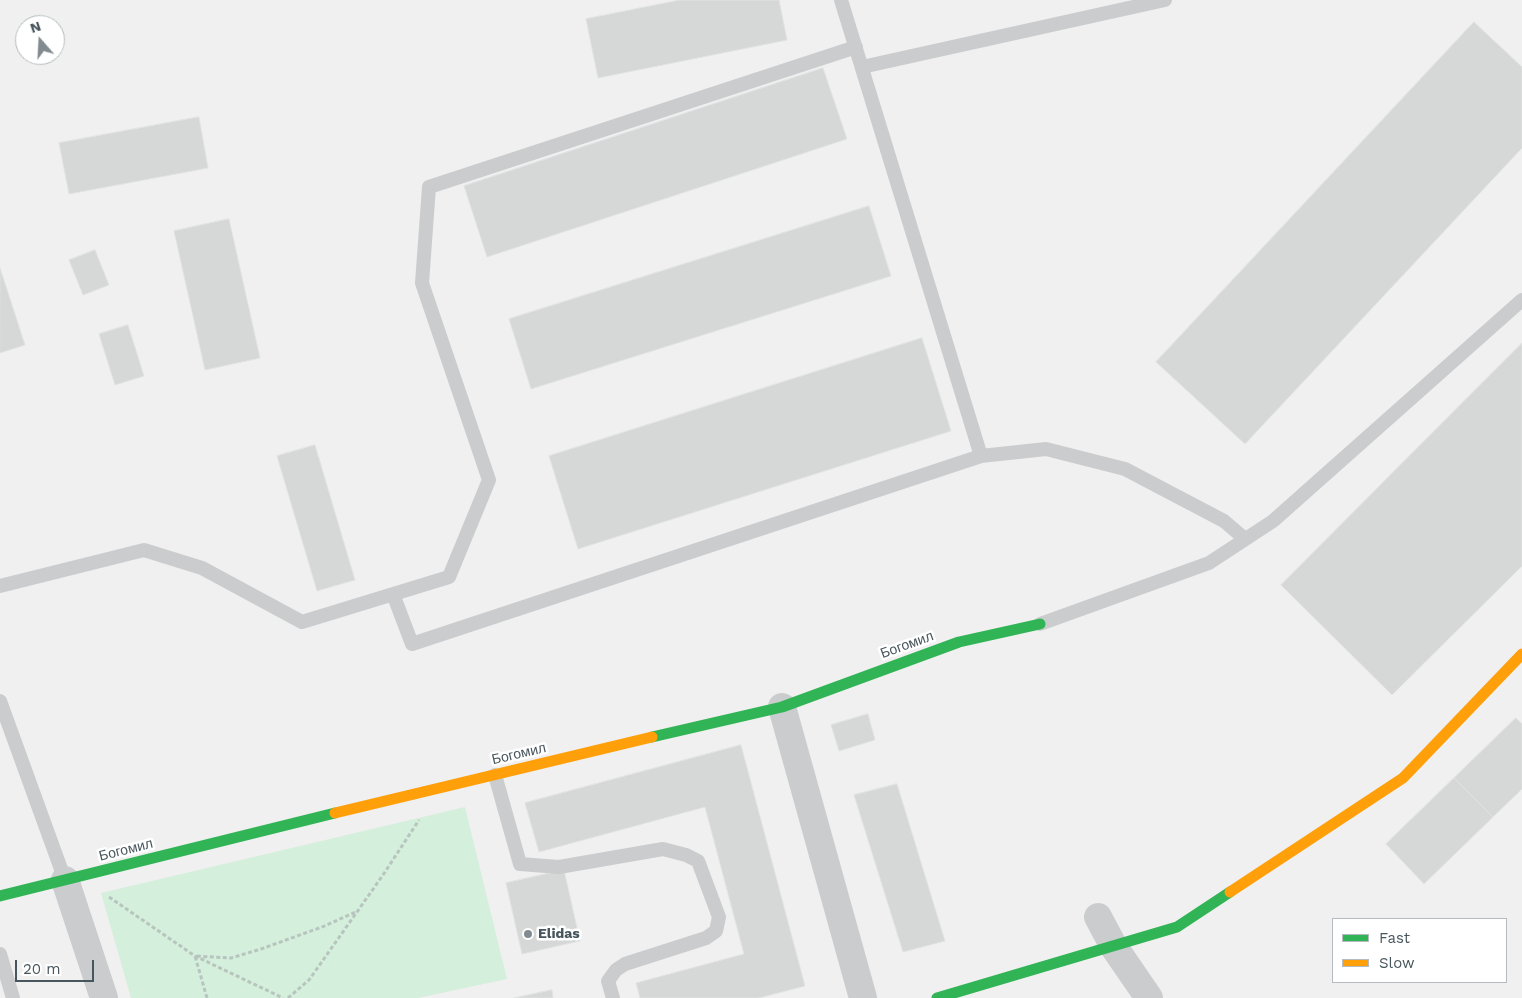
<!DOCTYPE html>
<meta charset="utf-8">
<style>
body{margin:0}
#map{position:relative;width:1522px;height:998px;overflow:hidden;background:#f0f0f0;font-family:"Work Sans",sans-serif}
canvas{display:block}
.legend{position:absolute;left:1332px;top:918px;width:175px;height:65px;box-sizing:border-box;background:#fff;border:1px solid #b5bbbe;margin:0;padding:6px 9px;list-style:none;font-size:15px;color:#47555c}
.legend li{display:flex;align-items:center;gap:10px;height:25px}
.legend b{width:25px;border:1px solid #b5bbbe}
.north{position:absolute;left:15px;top:15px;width:50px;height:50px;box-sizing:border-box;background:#fff;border:1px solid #b5bbbe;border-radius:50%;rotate:341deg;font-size:14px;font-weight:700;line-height:20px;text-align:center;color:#47555c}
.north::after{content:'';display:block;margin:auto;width:18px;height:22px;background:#828b90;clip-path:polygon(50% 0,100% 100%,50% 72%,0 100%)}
.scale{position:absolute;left:15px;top:960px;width:79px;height:22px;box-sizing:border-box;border:2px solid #47555c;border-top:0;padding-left:6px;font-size:15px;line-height:18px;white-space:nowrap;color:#47555c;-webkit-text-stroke:4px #fff;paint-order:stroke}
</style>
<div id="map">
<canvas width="1522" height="998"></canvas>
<ul class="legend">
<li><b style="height:6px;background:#30b455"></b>Fast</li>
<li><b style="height:6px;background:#ff9f0a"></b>Slow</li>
</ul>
<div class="north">N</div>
<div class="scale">20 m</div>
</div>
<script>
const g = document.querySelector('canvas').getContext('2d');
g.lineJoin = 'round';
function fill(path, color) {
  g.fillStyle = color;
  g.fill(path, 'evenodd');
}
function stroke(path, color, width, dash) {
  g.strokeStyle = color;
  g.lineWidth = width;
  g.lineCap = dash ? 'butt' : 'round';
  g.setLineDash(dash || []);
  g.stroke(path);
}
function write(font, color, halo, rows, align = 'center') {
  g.font = font + ' "Work Sans",sans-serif';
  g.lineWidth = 5;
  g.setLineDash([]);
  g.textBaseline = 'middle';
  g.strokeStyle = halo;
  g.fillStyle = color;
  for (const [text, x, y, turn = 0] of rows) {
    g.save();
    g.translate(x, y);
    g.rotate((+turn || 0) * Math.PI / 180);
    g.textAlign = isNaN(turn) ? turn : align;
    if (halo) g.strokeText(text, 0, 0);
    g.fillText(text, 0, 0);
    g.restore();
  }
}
const green = new Path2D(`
 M465,807L507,979L418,998H131L101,893Z`);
const building = new Path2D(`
 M680,0H779L787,40L598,78L586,19Z
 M1474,22L1522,67V148L1245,444L1156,362Z
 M823,68L847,139L487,257L464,186Z
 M199,117L208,168L69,194L59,143Z
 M869,206L891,276L531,389L509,319Z
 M229,219L260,358L205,370L174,231Z
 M95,250L109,285L83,295L69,260Z
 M0,268L25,345L0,353Z
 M128,325L144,376L115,385L99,334Z
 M922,338L951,431L578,549L549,456Z
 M1522,343V566L1392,695L1281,585Z
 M315,445L355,580L317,591L277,456Z
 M868,714L875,740L839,751L831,725Z
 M1516,718L1522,724V789L1493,817L1454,778Z
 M741,745L805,986L759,998H640L636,983L744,954L705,807L539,852L525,803Z
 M1454,778L1493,817L1424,884L1386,844Z
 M897,784L945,941L903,952L854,795Z
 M564,870L580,941L522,954L506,883Z
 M552,990L553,998H514Z`);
const path = new Path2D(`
 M109,897L195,956L283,998
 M207,998L195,956L231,958L261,949L322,927L358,911
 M288,998L309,980L383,875L419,820`);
const lane = new Path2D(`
 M841,0L981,456
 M862,67L1165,0
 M0,586L144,550L202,568L302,622L449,577L489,480L422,283L429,187L856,47
 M393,594L412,644L981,456L1046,449L1125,469L1224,521L1245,539
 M1040,624L1209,563L1273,521L1522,300
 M0,701L65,880
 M495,775L520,864L559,867L663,849L686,855L698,861L719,917L716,931L706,938L625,964L616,970L608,981L613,998
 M0,954L13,998`);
const street = new Path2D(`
 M782,707L863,998
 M65,880L104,998
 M1098,917L1114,947L1149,998`);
const fast = new Path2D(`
 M652,737L782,707L959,642L1040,624
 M0,896L335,813
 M937,998L1177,927L1230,892`);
const slow = new Path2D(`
 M335,813L652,737
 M1230,892L1403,778L1522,654`);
const markers = [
 [528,934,5,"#828b90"]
];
const streetNames = [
 ["Богомил",907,645,-20],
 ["Богомил",519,754,-13],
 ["Богомил",126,850,-14]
];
const poiNames = [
 ["Elidas",538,934]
];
fill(green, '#d4efdb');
fill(building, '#d6d8d8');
stroke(building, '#e1e2e3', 1);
stroke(path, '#b8c5bf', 3, [4, 2.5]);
stroke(lane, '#caccce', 14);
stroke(street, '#caccce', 28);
stroke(fast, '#30b455', 11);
stroke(slow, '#ff9f0a', 11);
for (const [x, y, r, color] of markers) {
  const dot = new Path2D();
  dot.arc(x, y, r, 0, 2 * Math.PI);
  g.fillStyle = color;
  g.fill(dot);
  stroke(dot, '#fff', 2);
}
write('14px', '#47555c', '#fff', streetNames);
write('bold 14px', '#47555c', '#fff', poiNames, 'left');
</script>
